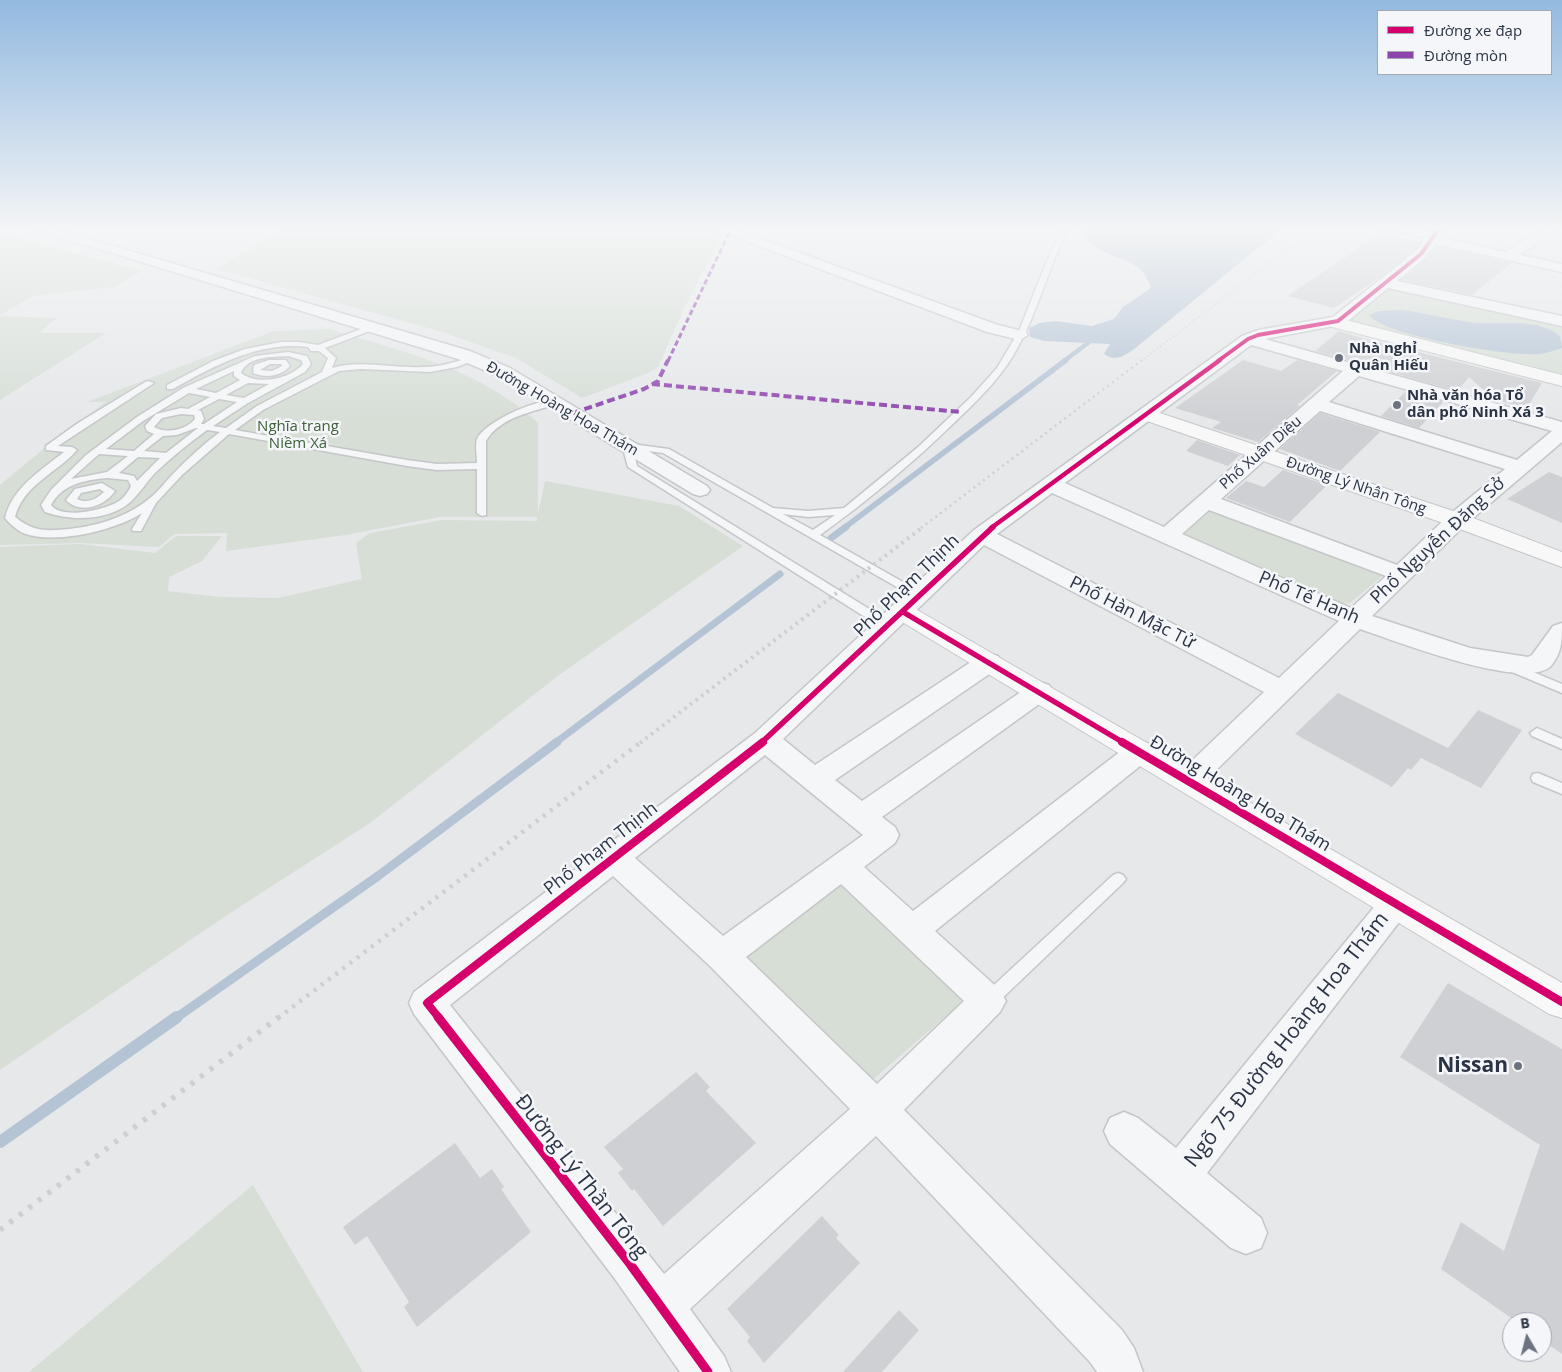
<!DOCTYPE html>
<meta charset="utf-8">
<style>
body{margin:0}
#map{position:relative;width:1562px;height:1372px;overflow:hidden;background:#e6e8ea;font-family:"Open Sans",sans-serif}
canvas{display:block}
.legend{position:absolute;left:1377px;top:10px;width:175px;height:65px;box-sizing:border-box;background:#f4f6f9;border:1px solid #a4a8b1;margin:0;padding:6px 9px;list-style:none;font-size:15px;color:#2b3445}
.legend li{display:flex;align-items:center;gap:10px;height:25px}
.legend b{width:25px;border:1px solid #a4a8b1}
.north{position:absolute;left:1502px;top:1312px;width:50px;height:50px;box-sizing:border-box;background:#f4f6f9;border:1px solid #a4a8b1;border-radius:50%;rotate:352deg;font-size:14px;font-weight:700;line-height:20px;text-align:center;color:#2b3445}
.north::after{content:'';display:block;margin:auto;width:18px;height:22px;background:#6c737f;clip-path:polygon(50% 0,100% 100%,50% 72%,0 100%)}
</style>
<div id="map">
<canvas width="1562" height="1372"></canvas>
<ul class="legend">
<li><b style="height:6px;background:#d6006c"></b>Đường xe đạp</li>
<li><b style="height:6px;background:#8e44ad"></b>Đường mòn</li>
</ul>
<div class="north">B</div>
</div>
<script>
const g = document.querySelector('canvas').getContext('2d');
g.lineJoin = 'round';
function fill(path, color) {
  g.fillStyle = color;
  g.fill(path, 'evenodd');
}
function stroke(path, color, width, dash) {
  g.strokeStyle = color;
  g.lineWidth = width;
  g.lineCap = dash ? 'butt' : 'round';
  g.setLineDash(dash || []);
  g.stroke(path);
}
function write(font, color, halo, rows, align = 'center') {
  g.font = font + ' "Open Sans",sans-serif';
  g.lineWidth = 5;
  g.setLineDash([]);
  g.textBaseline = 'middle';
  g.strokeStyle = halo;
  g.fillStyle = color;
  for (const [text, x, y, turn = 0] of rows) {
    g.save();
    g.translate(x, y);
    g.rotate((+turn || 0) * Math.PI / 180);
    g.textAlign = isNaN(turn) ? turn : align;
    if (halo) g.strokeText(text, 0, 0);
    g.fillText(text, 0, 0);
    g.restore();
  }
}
const green = new Path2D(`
 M282,230H715L723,233L684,308L658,367L648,373L582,398L516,358L439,331L216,269Z
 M0,232L6,234L142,271L114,287L33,296L0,315Z
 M1387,287L1562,324V378L1346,320Z
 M0,316L57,318L39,333H106L0,400Z
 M329,329C404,352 479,368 538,423V514L545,481L679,506L743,546L559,675L370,823L227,915L0,1070V547L80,544L155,553L176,536H222L202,561L169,577L168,591L219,597L278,598L362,579L356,543L370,533L442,520L537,521V517H440L345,535L226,551L227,533L174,534L159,547L81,543L0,545V485L58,437L106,402H87L274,331Z
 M1210,510L1382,576L1350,603L1337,604L1180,536Z
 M839,884L968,997L870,1082L741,954Z
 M253,1185L363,1372H29Z`);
const water = new Path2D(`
 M1084,230H1280L1133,350C1123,356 1115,362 1104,354L1110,344L1044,341L1030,337L1029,328L1040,323L1055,321L1092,326L1114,319L1123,307L1151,288C1142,263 1131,264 1109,254C1100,250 1093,245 1085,240Z
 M1403,310C1425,313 1447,319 1469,322C1499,327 1533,315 1560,336L1562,348C1555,350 1547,353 1540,354C1511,357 1384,336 1369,315L1379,311Z`);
const streamFar4 = new Path2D(`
 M1064,361L1096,337`);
const streamFar3 = new Path2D(`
 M844,528L1066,360`);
const streamFar2 = new Path2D(`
 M831,538L846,527
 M555,743L780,574`);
const streamFar1 = new Path2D(`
 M176,1018L378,876L557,742`);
const stream = new Path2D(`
 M0,1142L177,1017`);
const building = new Path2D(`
 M1379,235L1419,244L1415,250L1380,277L1334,308L1287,296Z
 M1436,246L1467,253L1512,263L1472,295L1401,280L1427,258Z
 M1339,331L1362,338L1542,383L1527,408L1495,400L1469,377L1458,390H1454L1315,351Z
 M1243,360L1281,371L1297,360L1337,371L1297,405L1300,406L1258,442L1212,428L1221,422L1175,408Z
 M1406,391L1443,402L1419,428L1381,416Z
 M1320,413L1380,432L1340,471L1280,449Z
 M1197,440L1240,455L1228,466L1186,451Z
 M1283,470L1327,485L1290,522L1226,498L1246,481L1264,487Z
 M1549,472L1562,477V523L1507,499Z
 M1338,693L1448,748L1478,710L1522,730L1481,788L1421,758L1411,770L1408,768L1392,787L1295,734Z
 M1448,983L1562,1049V1354L1542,1340V1322H1517L1441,1269L1461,1222L1504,1251L1540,1145L1400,1057Z
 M696,1072L710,1087L706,1091L756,1143L663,1226L634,1189L632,1191L618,1173L623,1169L604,1147Z
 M455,1143L480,1178L492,1169L504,1187L501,1189L531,1232L417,1327L404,1307L409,1302L367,1236L355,1245L343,1227Z
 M822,1216L839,1235L836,1238L860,1263L764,1363L747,1341L750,1337L727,1309Z
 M899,1310L919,1330L882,1372H843Z`);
const lane = new Path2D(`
 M1062,230H1068C1048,267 1039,309 1019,345C1004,375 980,398 956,421C914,462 869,500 820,535L924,594L926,596L924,598H916L663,453L633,449L637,466L892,623L894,626L892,629H884L628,467L622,445L624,443L669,449L773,508L808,511L844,508L917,448L971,397L997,368L1019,331L1046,263ZM783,514L808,517L835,515L813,530Z
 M1378,230H1385L1434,242L1431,244L1380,234L1377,232Z
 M372,325H375V329L325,348L336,358L332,368C362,359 393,369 424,367C441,367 457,361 473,357L477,359L457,367L430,372L361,369L339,371L263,410L235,430L407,460L437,464L477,463C477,456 475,446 477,439C485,421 539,398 557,400V404C532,412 500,417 486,441V515L482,516L477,513V469L437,470L407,466L229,434L182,475L156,503L141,531H133L132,529L142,513C114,531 54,545 23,533C17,530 9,523 5,518C12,488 41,470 64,452L46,450V446L78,423L147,381L154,383L58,446L72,447L77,450C57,473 23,485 15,517C34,532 46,531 69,529C98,526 127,517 150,498C159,491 166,481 174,473C188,458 204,444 220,432L207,430C189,443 172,457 156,472C146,482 139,495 128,504C106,521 70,521 45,512L41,505L51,490L86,455L137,417L183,388L255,356L288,352L307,356L311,364L305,372L248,403L213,426L226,428L257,406L322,372L328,358L319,351H311L308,347C259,341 214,366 173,389H167V385L213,361L245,349L281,342H299L318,345ZM288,356L301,360L303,364C290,379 258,386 241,373C247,356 273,357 288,356ZM234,371V376L240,380L216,393L196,389ZM248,383L269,384L244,398L226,395ZM189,393L210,397L188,409L181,408L156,414L145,426L147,431L154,434L134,451L106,449L143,421ZM219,399L237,402L204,424H201L204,419L201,411L198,410ZM181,414L194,415L195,419C186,430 167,434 154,427L162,418ZM196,428H198L166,453L144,451L163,436L177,435ZM99,454L128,456L107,472L71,479ZM138,457L160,458L137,481L134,476L119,473ZM107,478L128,480L131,486C128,492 125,497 119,501C105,510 62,520 51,505C62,484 85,480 107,478Z
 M269,360H286L290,366C280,377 266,378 253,373L254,365ZM270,364H281L282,366L272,371L260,370Z
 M102,483L115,491C105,506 80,515 66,500L75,489ZM100,489L104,492C97,499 87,504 77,499L81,493Z
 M1509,662L1562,684V693L1505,669L1503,666Z
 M1537,728L1562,739V749L1532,736L1530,733Z
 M1538,773L1562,783V794L1533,782L1531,778L1533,774Z
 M1118,873L1123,875L1126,879L1123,883L994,1006L988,1008L982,1006L980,1001L982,996L1113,875Z`);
const street = new Path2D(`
 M37,230H59L470,351L510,368L707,486L710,490L707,494L700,496L693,494L498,376L458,359Z
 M717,230H737L998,325L1026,332L1028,335L1020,340L987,332Z
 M1431,230H1444L1439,237L1506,252L1540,230H1556L1520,255L1562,264V272L1435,244L1426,257L1397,281L1562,316V326L1388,288L1344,324L1265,339L1562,422V442L1465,525L1372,616L1470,648L1528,657L1532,655L1553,626L1562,623C1562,640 1562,653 1551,666C1525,692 1393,640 1360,629L1199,787L1189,790L1179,787L1175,780L1179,773L1264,692L984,545L783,739L815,765L980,656L989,654L998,656L1002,662L998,668L835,780L862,801L1031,685L1040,682L1049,685L1053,691L1049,697L882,817L895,827L899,835L895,843L864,867L913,911L1130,744L1140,741L1150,744L1154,751L1150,758L935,931L1000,990L1006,1001L1000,1012L904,1110L1122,1330L1134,1348L1143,1372H1097L1090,1362L876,1136L690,1309L724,1356L731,1372H680L615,1279L414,1014L409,1003L414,992L755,733L974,530L1242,336L1258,330L1333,317L1416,251ZM1251,345L1343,371L1164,527L1065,483ZM1359,376L1552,431L1517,460L1329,402ZM1320,411L1505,469L1449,515L1397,565L1221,499ZM1052,493L1339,621L1279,678L997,534ZM1209,510L1386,576L1351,608L1182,534ZM765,755L863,835L723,936L635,858ZM613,876L710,966L850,1109L664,1274L450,1005ZM841,884L964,1001L877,1084L746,957Z
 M1395,891L1406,895L1411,904L1406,913L1207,1173L1261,1218L1267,1233L1261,1248L1246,1254L1231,1248L1110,1144L1104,1131L1110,1118L1124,1112L1138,1118L1176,1148L1384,895Z`);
const secondary = new Path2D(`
 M1334,317L1562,375V386L1328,326L1326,322L1328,318Z
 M1148,409L1465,515L1562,552V567L1449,525L1141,419L1138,415L1141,411Z
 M903,604L912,607L1562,983V1018L1549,1014L894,617L890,612L894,607Z`);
const railFar4 = new Path2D(`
 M1141,361L1313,230`);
const railFar3 = new Path2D(`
 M921,528L1142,360`);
const railFar2 = new Path2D(`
 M640,743L923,527`);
const railFar1 = new Path2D(`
 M278,1018L641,742`);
const rail = new Path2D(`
 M0,1230L279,1017`);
const quietFar1 = new Path2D(`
 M668,361L729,233`);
const quiet = new Path2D(`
 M652,384L961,412
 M573,413L644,389L658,381L668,360`);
const cyclewayFar4 = new Path2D(`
 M1218,361L1248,339L1258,335L1338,321L1421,254L1438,230`);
const cyclewayFar3 = new Path2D(`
 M991,528L1220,360`);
const cyclewayFar2 = new Path2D(`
 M903,612L1124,743
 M761,743L993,527`);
const cyclewayFar1 = new Path2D(`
 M1122,742L1562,1002
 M439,1018L427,1003L763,742`);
const cycleway = new Path2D(`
 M438,1017L630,1264L708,1372`);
const markers = [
 [1339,358,5,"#6c737f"],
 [1397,405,5,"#6c737f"],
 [1518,1066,5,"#6c737f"]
];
const farPoinames = [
 ["Nhà nghỉ",1349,349],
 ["Quân Hiếu",1349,366],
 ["Nhà văn hóa Tổ",1407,396],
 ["dân phố Ninh Xá 3",1407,413]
];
const farStreetnames = [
 ["Đường Hoàng Hoa Thám",562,409,30],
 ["Phố Xuân Diệu",1261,453,-41],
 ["Đường Lý Nhân Tông",1356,486,19]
];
const farParknames = [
 ["Nghĩa trang",298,427],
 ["Niềm Xá",298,444]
];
const streetNames = [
 ["Phố Nguyễn Đăng Sở",1438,541,-43],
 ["Phố Phạm Thịnh",907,586,-44],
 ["Phố Tế Hanh",1309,598,23],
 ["Phố Hàn Mặc Tử",1132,613,27],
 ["Đường Hoàng Hoa Thám",1240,794,31],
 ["Phố Phạm Thịnh",601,849,-38]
];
const nearStreetnames = [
 ["Ngõ 75 Đường Hoàng Hoa Thám",1287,1040,-52],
 ["Đường Lý Thần Tông",581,1177,52]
];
const nearPoinames = [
 ["Nissan",1508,1066]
];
fill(green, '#d6ded6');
fill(water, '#b4c4d5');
stroke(streamFar4, '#b4c4d5', 4.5);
stroke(streamFar3, '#b4c4d5', 5.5);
stroke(streamFar2, '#b4c4d5', 7);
stroke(streamFar1, '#b4c4d5', 9);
stroke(stream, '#b4c4d5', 12);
fill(building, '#ced0d3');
stroke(lane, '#c4c6c8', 3);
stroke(street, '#c4c6c8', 3);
stroke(secondary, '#c4c6c8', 2);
fill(lane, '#f5f6f7');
fill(street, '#f5f6f7');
fill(secondary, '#f8f8f8');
stroke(railFar4, '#cecfd2', 2, [1, 3]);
stroke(railFar3, '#cecfd2', 2.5, [2, 4]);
stroke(railFar2, '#cecfd2', 4, [2.5, 4.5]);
stroke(railFar1, '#cecfd2', 4.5, [3, 6]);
stroke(rail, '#cecfd2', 5.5, [4, 8]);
stroke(quietFar1, '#8e44ad', 3, [5.5, 3]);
stroke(quiet, '#8e44ad', 4, [8, 4]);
stroke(cyclewayFar4, '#d6006c', 4);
stroke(cyclewayFar3, '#d6006c', 4.5);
stroke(cyclewayFar2, '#d6006c', 5.5);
stroke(cyclewayFar1, '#d6006c', 8);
stroke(cycleway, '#d6006c', 9);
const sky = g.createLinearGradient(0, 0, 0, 423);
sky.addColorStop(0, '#93bae0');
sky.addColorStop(0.54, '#f4f5f6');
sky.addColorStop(1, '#f4f5f600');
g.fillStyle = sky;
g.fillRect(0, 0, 1562, 423);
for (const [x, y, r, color] of markers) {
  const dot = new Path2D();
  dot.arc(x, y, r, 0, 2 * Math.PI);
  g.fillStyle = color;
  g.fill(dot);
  stroke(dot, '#f4f6f9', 2);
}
write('bold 15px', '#2b3445', '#f4f6f9', farPoinames, 'left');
write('15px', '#2b3445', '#f4f6f9', farStreetnames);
write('15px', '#3f6138', '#f4f6f9', farParknames);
write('18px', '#2b3445', '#f4f6f9', streetNames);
write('21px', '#2b3445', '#f4f6f9', nearStreetnames);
write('bold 21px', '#2b3445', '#f4f6f9', nearPoinames, 'right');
</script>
